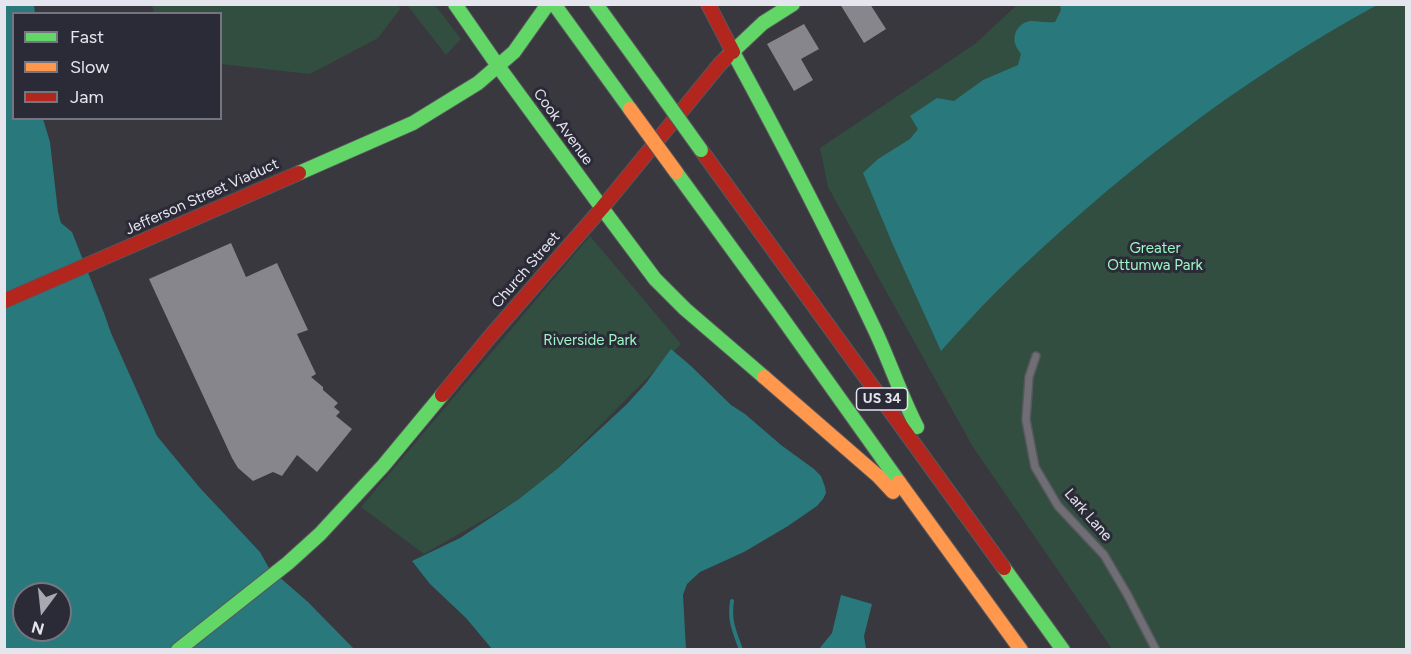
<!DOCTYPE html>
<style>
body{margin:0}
#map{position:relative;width:1411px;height:654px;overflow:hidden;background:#38383e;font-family:Figtree,sans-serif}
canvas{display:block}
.frame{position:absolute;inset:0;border:6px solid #e5e5ee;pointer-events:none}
.legend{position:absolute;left:12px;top:12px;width:210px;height:108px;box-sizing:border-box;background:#2b2a37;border:2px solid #757580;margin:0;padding:8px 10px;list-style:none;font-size:18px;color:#e5e5ee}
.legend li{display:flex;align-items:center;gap:12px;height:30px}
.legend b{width:30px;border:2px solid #757580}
.north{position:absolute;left:12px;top:582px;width:60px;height:60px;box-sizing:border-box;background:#2b2a37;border:2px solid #757580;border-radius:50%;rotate:195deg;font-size:16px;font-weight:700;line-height:24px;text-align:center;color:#e5e5ee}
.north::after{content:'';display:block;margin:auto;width:21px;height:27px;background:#a8a8b0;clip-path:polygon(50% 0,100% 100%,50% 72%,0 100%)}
</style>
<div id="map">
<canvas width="1411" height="654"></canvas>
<div class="frame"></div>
<ul class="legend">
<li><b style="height:8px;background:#63d668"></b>Fast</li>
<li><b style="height:8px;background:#ff974d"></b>Slow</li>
<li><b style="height:8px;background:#b3261e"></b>Jam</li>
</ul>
<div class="north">N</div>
</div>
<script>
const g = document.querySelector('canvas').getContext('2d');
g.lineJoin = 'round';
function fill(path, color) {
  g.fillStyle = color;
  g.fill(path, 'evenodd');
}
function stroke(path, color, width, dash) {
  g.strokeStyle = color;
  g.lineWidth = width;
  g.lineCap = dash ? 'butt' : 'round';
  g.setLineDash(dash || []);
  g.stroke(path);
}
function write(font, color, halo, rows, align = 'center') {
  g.font = font + ' Figtree,sans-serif';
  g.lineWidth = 6;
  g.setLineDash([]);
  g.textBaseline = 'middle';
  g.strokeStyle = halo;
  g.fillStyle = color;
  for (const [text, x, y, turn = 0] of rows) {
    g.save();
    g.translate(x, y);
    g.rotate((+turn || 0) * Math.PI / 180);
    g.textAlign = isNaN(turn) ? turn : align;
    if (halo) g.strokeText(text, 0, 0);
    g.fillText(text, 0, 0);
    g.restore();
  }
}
const green = new Path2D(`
 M399,5L400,9L378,38L310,74L221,64L220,14L154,13L152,5Z
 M407,5H435L461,39L446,55Z
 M1017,5H1406V649H1112L973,447L828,187L820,148L975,44Z
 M590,236L681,344L536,490L424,554L361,507Z`);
const water = new Path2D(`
 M4,5H34L35,13L14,14V118L43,119L50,142L58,212L61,223L72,232L104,313L111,333L157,436L200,488L260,552L269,568L308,602L354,649H5ZM24,594H60V630H24Z
 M1060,5H1377C1238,81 1110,180 997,291C978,310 959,331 941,351L893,245L863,173L878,159L910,139L918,129L910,116L937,98L954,101L983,80L1018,65L1021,54C1019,51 1017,49 1016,46C1011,35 1019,22 1031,21C1039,21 1045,23 1055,22L1061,10Z
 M671,349L691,366L731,405L745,414L781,445L814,469L821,476L825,487L826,493L823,499L817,506L788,526L744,552L700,572L687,584L683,595L686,649H492L466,618L430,584L412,561L460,538L519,499L557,469L627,404L646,383Z
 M841,595L872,604L864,636L866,649H819L832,633Z`);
const stream = new Path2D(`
 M732,601C729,621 734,630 741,650`);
const building = new Path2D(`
 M840,4H870L886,29L864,43Z
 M804,24L819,49L801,59L813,80L794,91L767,44Z
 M231,243L246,277L277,263L308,330L297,334L316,374L311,377L323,387V390L338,403L334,407L340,412L336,416L352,429L317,472L297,455L282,476L273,472L253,481L238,468L232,458L149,279Z`);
const lane = new Path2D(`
 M1036,356L1029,377L1026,420L1035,467L1058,506L1104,555L1127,594L1156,650`);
const fast = new Path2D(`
 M455,4L498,66
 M554,4L630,109
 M596,4L653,83
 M733,52C782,142 829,233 873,326C889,359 900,394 917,427
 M727,57L763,23L793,4
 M498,66L602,208
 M676,172L778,312L899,482
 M299,173L413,123L478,83L514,52L548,4
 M602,208L655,279L685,309L764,377
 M1004,568L1063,650
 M178,650L288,563L320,534L383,466L442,395`);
const slow = new Path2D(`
 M764,377L878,476L893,492
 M899,482L1021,650`);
const jam = new Path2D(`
 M708,4L733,52
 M701,150L1004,568
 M4,301L299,173
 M442,395L488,339L602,208L720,64L727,57`);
const fastBridge = new Path2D(`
 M653,83L701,150`);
const slowBridge = new Path2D(`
 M630,109L676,172`);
const shields = [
 [882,399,51]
];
const shieldNames = [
 ["US 34",882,399]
];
const streetNames = [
 ["Cook Avenue",563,127,54],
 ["Jefferson Street Viaduct",202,197,-24],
 ["Church Street",526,270,-49],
 ["Lark Lane",1088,515,49]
];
const parkNames = [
 ["Greater",1155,249],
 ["Ottumwa Park",1155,266],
 ["Riverside Park",590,341]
];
fill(green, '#324e40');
fill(water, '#28787c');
stroke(stream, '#28787c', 4);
fill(building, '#86868c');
stroke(lane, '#58575e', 10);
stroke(fast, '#58575e', 16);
stroke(slow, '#58575e', 16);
stroke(jam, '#58575e', 16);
stroke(lane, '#6e6e74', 7);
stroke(fast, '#63d668', 14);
stroke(slow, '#ff974d', 14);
stroke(jam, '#b3261e', 14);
stroke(fastBridge, '#58575e', 16, []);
stroke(slowBridge, '#58575e', 16, []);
stroke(fastBridge, '#63d668', 14);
stroke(slowBridge, '#ff974d', 14);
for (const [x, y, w] of shields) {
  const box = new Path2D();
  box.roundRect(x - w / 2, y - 11, w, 22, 4.5);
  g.fillStyle = '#2b2a37';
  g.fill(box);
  stroke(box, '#e5e5ee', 1.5);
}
write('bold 14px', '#e5e5ee', null, shieldNames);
write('15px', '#e5e5ee', '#2b2a37', streetNames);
write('15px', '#9cf6c6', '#2b2a37', parkNames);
</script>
